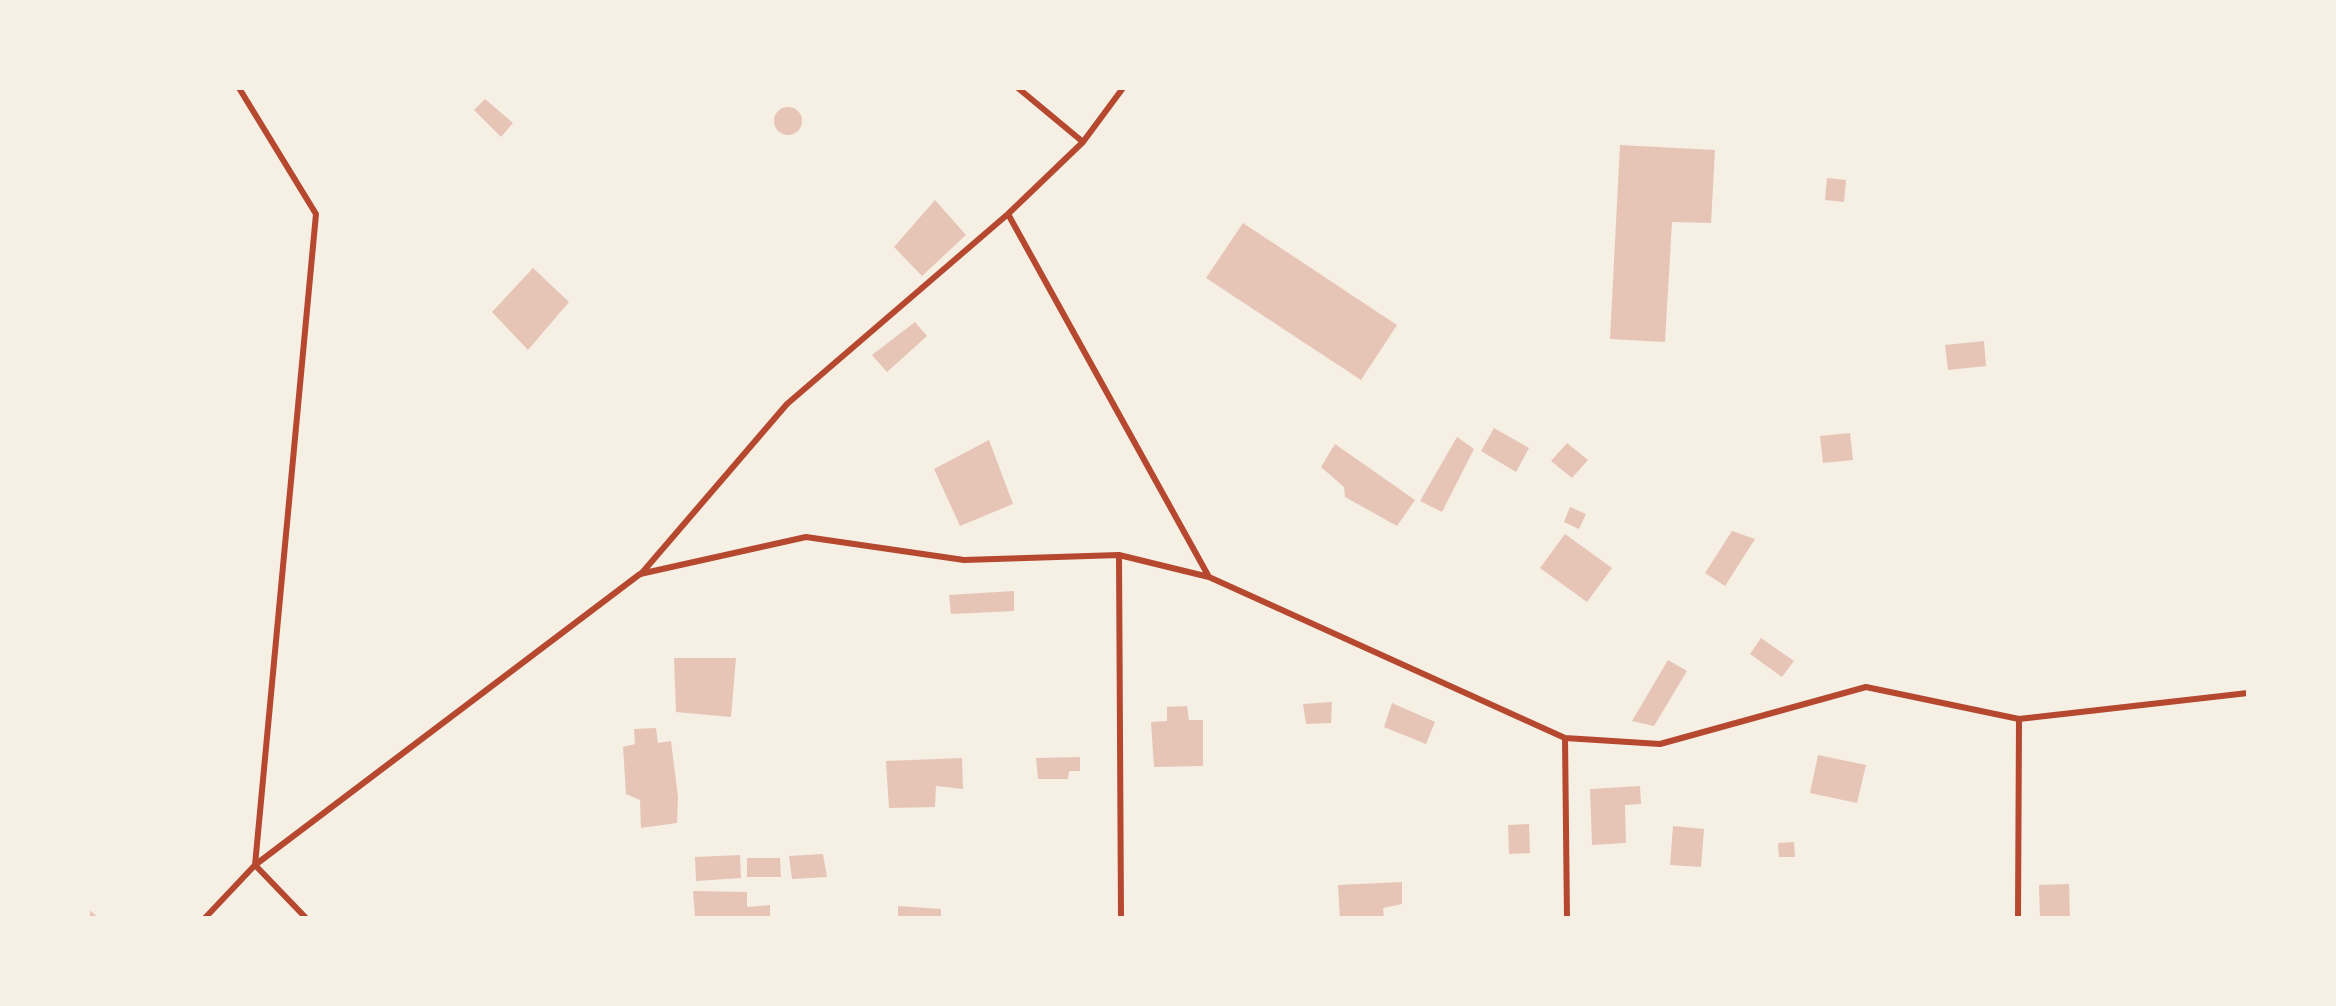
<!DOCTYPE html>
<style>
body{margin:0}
#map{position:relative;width:2336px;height:1006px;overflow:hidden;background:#f6efe4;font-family:Roboto,sans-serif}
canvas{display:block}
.frame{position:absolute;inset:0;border:90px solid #f6efe4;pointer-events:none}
</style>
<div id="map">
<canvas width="2336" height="1006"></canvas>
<div class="frame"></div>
</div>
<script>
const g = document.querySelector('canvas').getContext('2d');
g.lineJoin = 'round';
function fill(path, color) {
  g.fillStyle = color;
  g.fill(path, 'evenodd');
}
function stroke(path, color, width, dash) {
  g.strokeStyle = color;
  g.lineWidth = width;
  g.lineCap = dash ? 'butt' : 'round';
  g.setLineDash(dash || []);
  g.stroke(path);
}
const building = new Path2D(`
 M485,99L513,123L501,137L474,110Z
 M774 121a14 14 0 1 1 28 0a14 14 0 1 1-28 0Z
 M1620,145L1715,150L1711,223L1672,222L1665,342L1610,339Z
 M1827,178L1846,180L1844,202L1825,200Z
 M935,200L966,235L922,276L894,247Z
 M1243,223L1397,325L1361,380L1206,278Z
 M533,268L569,302L528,350L492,312Z
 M915,322L927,336L887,372L872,355Z
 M1984,341L1986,366L1948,370L1945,345Z
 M1494,428L1529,448L1516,472L1481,451Z
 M1850,433L1853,460L1823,463L1820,436Z
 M1457,437L1474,449L1442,512L1420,501Z
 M989,440L1013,504L960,526L934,469Z
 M1567,443L1588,460L1572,478L1551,461Z
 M1335,444L1415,500L1397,526L1345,497L1344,487L1321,467Z
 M1570,507L1586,514L1579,529L1564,522Z
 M1732,531L1755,539L1725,586L1705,573Z
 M1565,534L1612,568L1587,602L1540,568Z
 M1014,591V611L951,614L949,595Z
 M1761,638L1794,661L1782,677L1750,654Z
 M674,658H736L731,717L676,712Z
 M1668,660L1687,671L1654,726L1632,721Z
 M1332,702L1331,723L1306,724L1303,704Z
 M1392,703L1435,722L1426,744L1384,727Z
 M1187,706L1189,720H1203V766L1154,767L1151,722L1167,721V707Z
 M656,728L658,743L671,741L678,797L677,823L641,828L640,800L626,794L623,747L635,744L634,729Z
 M1818,755L1866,765L1857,803L1810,793Z
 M1080,757V771H1069L1068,779H1038L1036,758Z
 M962,758L963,789L936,786L935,807L889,808L886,761Z
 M1640,786L1641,804L1625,805L1626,843L1592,845L1590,789Z
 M1529,824L1530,853L1509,854L1508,825Z
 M1673,826L1704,829L1701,867L1670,865Z
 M1794,842L1795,857H1779L1778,843Z
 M823,854L827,877L792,879L789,856Z
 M740,855L741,878L696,881L695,857Z
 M747,858H780L781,877H747Z
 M1402,882V904L1383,908L1384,918H1340L1338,885Z
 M2069,884L2070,918H2040L2039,885Z
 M693,891L747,892V907L770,905V918H695Z
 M898,906L941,909V918H898Z
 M88,909L99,918H88Z`);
const minor = new Path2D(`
 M239,88L316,214L255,865L306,918
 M1018,88L1083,142
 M1008,214L1209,577
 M1119,555L1121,918
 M641,574L787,404L1008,214L1083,142L1123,88
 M1565,738L1567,918
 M205,918L255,865L640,574L806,537L964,560L1119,555L1209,577L1565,738L1660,744L1866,687L2019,719L2248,693
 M2018,918L2019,719`);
fill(building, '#e6c5b7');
stroke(minor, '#b5482f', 6);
</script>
